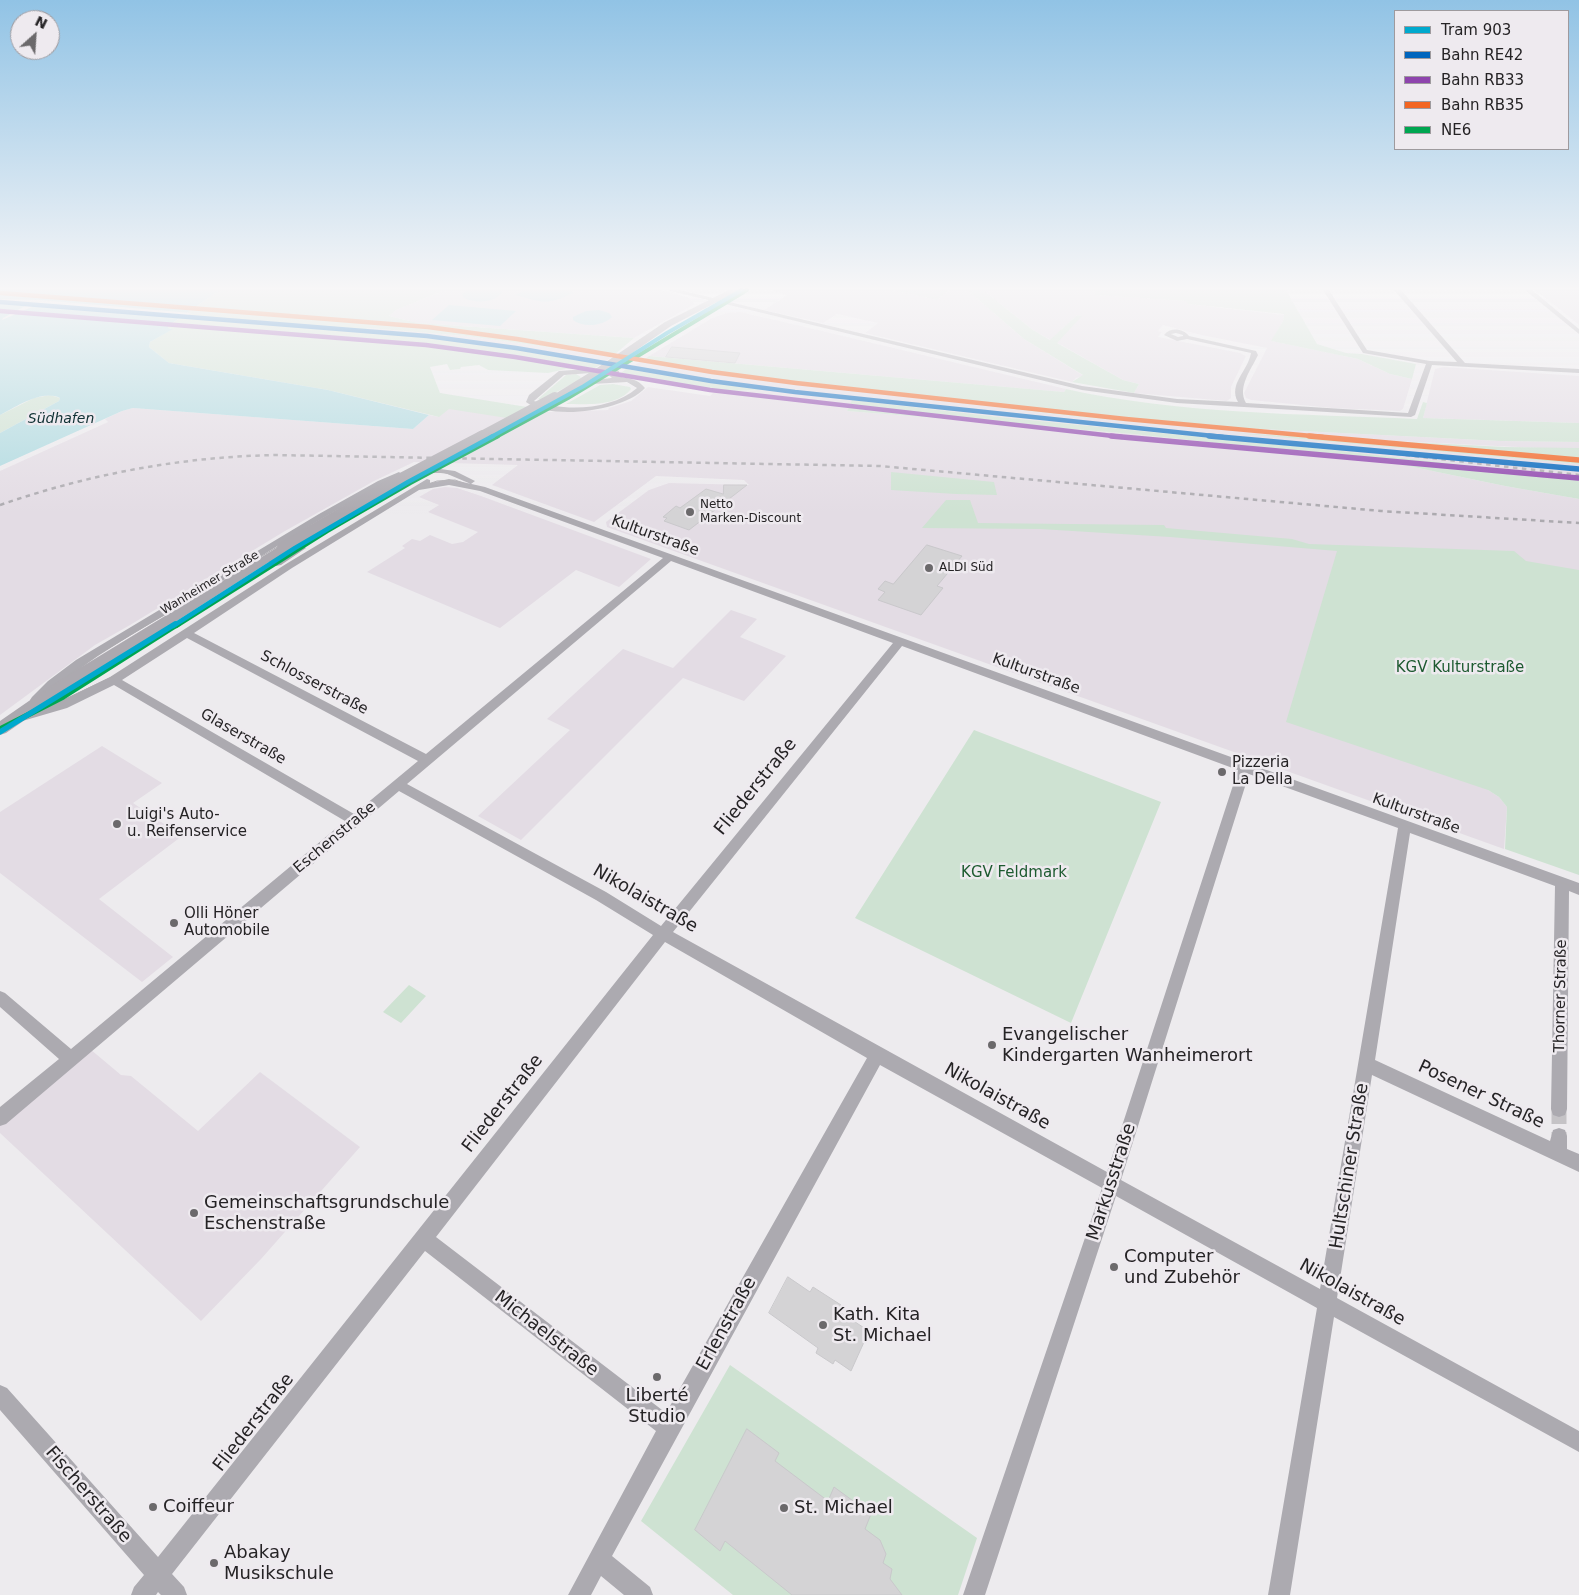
<!DOCTYPE html>
<meta charset="utf-8">
<style>
body{margin:0}
#map{position:relative;width:1579px;height:1595px;overflow:hidden;background:#edebee;font-family:"DejaVu Sans",sans-serif}
canvas{display:block}
.legend{position:absolute;left:1394px;top:10px;width:175px;height:140px;box-sizing:border-box;background:#eeeaef;border:1px solid #9e9a9e;margin:0;padding:6px 9px;list-style:none;font-size:15px;color:#252325}
.legend li{display:flex;align-items:center;gap:10px;height:25px}
.legend b{width:25px;border:1px solid #9e9a9e}
.north{position:absolute;left:10px;top:10px;width:50px;height:50px;box-sizing:border-box;background:#eeeaef;border:1px solid #9e9a9e;border-radius:50%;rotate:26deg;font-size:14px;font-weight:700;line-height:20px;text-align:center;color:#252325}
.north::after{content:'';display:block;margin:auto;width:18px;height:22px;background:#6b696b;clip-path:polygon(50% 0,100% 100%,50% 72%,0 100%)}
</style>
<div id="map">
<canvas width="1579" height="1595"></canvas>
<ul class="legend">
<li><b style="height:6px;background:#00a9ce"></b>Tram 903</li>
<li><b style="height:6px;background:#0065bd"></b>Bahn RE42</li>
<li><b style="height:6px;background:#8e44ad"></b>Bahn RB33</li>
<li><b style="height:6px;background:#f26522"></b>Bahn RB35</li>
<li><b style="height:6px;background:#00a651"></b>NE6</li>
</ul>
<div class="north">N</div>
</div>
<script>
const g = document.querySelector('canvas').getContext('2d');
g.lineJoin = 'round';
function fill(path, color) {
  g.fillStyle = color;
  g.fill(path, 'evenodd');
}
function stroke(path, color, width, dash) {
  g.strokeStyle = color;
  g.lineWidth = width;
  g.lineCap = dash ? 'butt' : 'round';
  g.setLineDash(dash || []);
  g.stroke(path);
}
function write(font, color, halo, rows, align = 'center') {
  g.font = font + ' "DejaVu Sans",sans-serif';
  g.lineWidth = 5;
  g.setLineDash([]);
  g.textBaseline = 'middle';
  g.strokeStyle = halo;
  g.fillStyle = color;
  for (const [text, x, y, turn = 0] of rows) {
    g.save();
    g.translate(x, y);
    g.rotate((+turn || 0) * Math.PI / 180);
    g.textAlign = isNaN(turn) ? turn : align;
    if (halo) g.strokeText(text, 0, 0);
    g.fillText(text, 0, 0);
    g.restore();
  }
}
const built = new Path2D(`
 M445,290H660L689,298L695,304L634,338L418,323L389,316L396,310Z
 M770,290H893L937,300L949,290H967L1024,339L1084,376L1076,378L1072,382L865,333L878,323L837,314L823,323L764,310L787,295Z
 M983,290H1095L1096,295L1187,301L1188,304L1284,315L1283,321L1272,341L1358,359L1390,374L1412,379L1403,409L1400,411L1332,408L1251,400L1246,398L1244,393L1267,348L1201,335L1163,325L1158,331L1162,332L1158,337L1240,353L1246,356L1231,387V398L1227,401L1134,393L1139,384L1123,380L1056,342L1081,316L1077,315L1051,340L1033,330Z
 M1535,290H1579V325L1553,304Z
 M740,312L797,325L1066,389L1064,392L649,356L712,318L727,313Z
 M368,328L466,336L613,356L602,364L460,341L363,332Z
 M642,361L790,382L1080,417L1161,424L1501,441L1579,442V448H1538L1255,434L1579,464V478L1324,449L999,417L853,400L847,411L1134,434L1389,462L1505,486L1579,499V572L1488,790L1499,797L1507,807L1504,849L607,527L606,522L649,490L669,483L749,485L744,480L656,476L594,522L492,485L518,465L414,462L374,481L285,531L130,625L95,645L0,715V471L108,422L105,419L122,411L133,408L413,429L429,415L439,417L381,382L522,409L551,412L608,410L609,408L631,401L648,387L710,396L716,390L739,392L759,390L626,369Z
 M1444,367L1579,376V423L1423,418L1435,369Z
 M445,487L457,488L481,496L651,559L619,587L576,570L500,628L367,572L405,548L402,546L412,539L420,541L430,535L452,544L463,542L478,532L428,512L439,505L419,497L433,489Z
 M731,610L757,619L740,637L786,656L744,701L683,678L521,840L478,816L570,730L547,719L623,649L673,668Z
 M102,746L162,783L133,803L182,836L99,899L173,957L142,982L0,873V812Z
 M90,1049L121,1075L131,1076L198,1131L260,1072L360,1147L261,1259L201,1321L0,1133V1125Z`);
const green = new Path2D(`
 M220,290H445L396,310L389,316L418,323L634,338L613,356L466,336L368,328L364,331L460,341L602,364L593,369H566L548,373L488,370L479,365L461,367L460,369L450,370L447,364L430,367L440,393L527,407L507,418L449,409L439,417L328,390L169,363L149,347L150,342L172,329L168,328V326Z
 M893,290H949L937,300Z
 M967,290H983L1033,330L1050,340L1077,315L1082,316L1057,343L1123,380L1139,384L1134,393L1072,382L1083,375L1024,339Z
 M1095,290H1286L1317,344L1346,353L1362,354L1416,364L1412,379L1390,374L1358,359L1271,341L1283,321L1284,314L1188,304L1186,301L1095,295Z
 M649,356L1064,392L1066,389C1178,414 1303,414 1417,419L1423,402L1427,403L1423,418L1579,423V442L1501,441L1161,424L1080,417L790,382L642,361Z
 M626,369L762,390L727,391L625,376L621,373Z
 M576,374L581,377L578,381L541,400L538,399L566,375Z
 M613,384L630,387L631,389C617,407 586,404 566,404L600,385Z
 M50,395L60,398L59,401L0,433V415L34,398Z
 M852,400L999,417L1324,449L1579,478V499L1505,486L1389,462L1134,434L847,411Z
 M1234,433L1505,447L1579,448V464Z
 M891,472L994,482L997,495L956,494L891,490Z
 M946,500H970L978,523L1164,525L1166,528L1292,539L1309,544L1514,551L1526,561L1579,570V875L1505,849L1507,807L1499,797L1488,790L1286,722L1337,551L1170,537L1040,529L922,528Z
 M974,730L1161,802L1071,1023L855,918Z
 M409,985L426,996L401,1023L383,1012Z
 M730,1365L977,1538L958,1595H733L641,1521Z`);
const water = new Path2D(`
 M0,290H220L168,326V328L173,329L150,342L149,347L169,363L328,390L429,415L413,429L133,408L122,411L0,466V433L59,401L60,398C42,389 16,407 0,415Z
 M468,290H501L502,292C496,303 473,304 463,297L462,294Z
 M525,290H571L573,293C546,306 543,302 515,295Z
 M449,305L516,311L500,326L432,320Z
 M599,310L609,313L612,317C603,326 583,328 573,320V317L586,311Z`);
const pier = new Path2D(`
 M0,299L40,300L191,313L184,318L34,306L2,320L3,318L25,306L0,304Z`);
const building = new Path2D(`
 M672,347L740,353L735,363L666,357Z
 M724,485H747L689,530L664,521L667,518L663,517L676,506L680,508L706,489L723,494Z
 M927,545L962,556L937,586L943,588L921,615L878,600L885,592L878,589L885,581L893,584Z
 M788,1277L810,1292L813,1287L841,1305L838,1311L869,1331L851,1371L835,1360L833,1364L816,1353L818,1348L769,1313Z
 M747,1429L779,1453L775,1461L828,1501L834,1487L871,1514L865,1529L880,1540L886,1554L883,1563L892,1569L890,1579L902,1595H792L725,1541L720,1551L695,1530Z`);
const streetTunnel = new Path2D(`
 M1559,1109V1136`);
const street = new Path2D(`
 M667,290H679L1082,386L1177,399L1238,402C1228,384 1248,371 1251,353L1187,339L1177,341L1164,335C1170,327 1183,328 1189,336L1256,351L1258,355C1251,370 1237,387 1246,403L1408,413L1426,364L1363,353L1323,290H1329L1367,350L1430,361L1457,362L1394,290H1401L1465,363L1579,369V373L1432,365L1415,415L1411,417L1177,403L1082,390ZM1176,333L1183,335V336L1178,337L1171,334Z
 M1525,290H1532L1579,329V334Z
 M601,368L605,370L604,372L564,375L534,401C565,412 612,410 637,388L627,382L592,384L591,382L595,380C612,378 633,373 645,388C624,411 552,421 526,402L529,395L559,371Z
 M425,467L455,471L475,481L471,484L445,473H418L414,470Z
 M399,472L403,475L402,477C333,507 270,552 206,591C150,625 87,656 40,703H32L30,700L32,697L48,681L76,660L319,514L378,481Z
 M427,479L430,480V483L449,479L485,487L1579,883V895L1569,891L1567,1109L1565,1115L1559,1117L1553,1115L1551,1109L1555,886L1410,833L1375,1060L1550,1141L1553,1130L1559,1128L1565,1130L1567,1136V1149L1579,1154V1172L1372,1075L1337,1298L1579,1431V1452L1334,1317L1290,1595H1268L1317,1308L1116,1196L985,1595H963L1102,1188L880,1065L612,1556L650,1587L653,1595H624L601,1576L591,1595H568L656,1431L425,1251L172,1574L184,1587L187,1595H161L158,1592L156,1595H131L134,1587L144,1575L0,1410V1385L7,1388L158,1557L653,935L596,900L399,791L6,1124L0,1126V1107L59,1059L0,1007V991L5,993L71,1049L345,821L114,685L67,708L19,722L13,718L15,715L59,702L110,677L286,564ZM449,485L480,491L663,558L426,754L194,633L292,568L419,490ZM671,561L893,643L661,926L606,892L407,784ZM187,638L418,761L354,814L122,680ZM902,646L1238,770L1107,1172L673,932ZM1249,774L1398,828L1320,1289L1121,1180ZM665,942L867,1058L666,1413L436,1237Z`);
const secondary = new Path2D(`
 M729,290H740L671,326L605,372L559,399H551L550,397L597,368L665,322Z
 M614,368L619,371V374L625,380L624,382H616L609,375L610,369Z
 M283,544L288,545L289,548L299,544L306,548L281,565L276,566L269,562L64,693L6,733L0,735V721L52,685Z`);
const tram = new Path2D(`
 M15,723L118,674L288,565L414,489L437,481L455,480L1579,889
 M0,727L84,663L382,484C411,472 428,468 459,476`);
const rail = new Path2D(`
 M1352,449L1579,475
 M0,505C90,474 180,457 275,455L880,466L1381,511L1579,523`);
const secondaryBridgeFar1 = new Path2D(`
 M480,437L555,397`);
const secondaryBridge = new Path2D(`
 M283,548L401,479L483,436`);
const bus1Far2 = new Path2D(`
 M496,437L568,398L747,290`);
const bus1Far1 = new Path2D(`
 M176,626L327,531L410,483L498,436`);
const bus1 = new Path2D(`
 M0,729L63,697L178,624`);
const rail1Far1 = new Path2D(`
 M0,302L427,336L516,348L711,381L795,392L1223,437`);
const rail1 = new Path2D(`
 M1209,436L1579,469`);
const rail2Far1 = new Path2D(`
 M0,311L426,345L515,357L710,390L1122,437`);
const rail2 = new Path2D(`
 M1111,436L1578,478`);
const rail3Far1 = new Path2D(`
 M1,293L428,327L517,339L712,372L796,383L1126,419L1323,437`);
const rail3 = new Path2D(`
 M1309,436L1579,460`);
const tram1Far2 = new Path2D(`
 M491,437L584,386L667,333L742,290`);
const tram1Far1 = new Path2D(`
 M173,626L295,548L408,482L493,436`);
const tram1 = new Path2D(`
 M0,732L175,624`);
const markers = [
 [690,512,5,"#6b696b"],
 [929,568,5,"#6b696b"],
 [1222,772,5,"#6b696b"],
 [117,824,5,"#6b696b"],
 [174,923,5,"#6b696b"],
 [992,1045,5,"#6b696b"],
 [194,1213,5,"#6b696b"],
 [1114,1267,5,"#6b696b"],
 [823,1325,5,"#6b696b"],
 [657,1377,5,"#6b696b"],
 [153,1507,5,"#6b696b"],
 [784,1508,5,"#6b696b"],
 [214,1563,5,"#6b696b"]
];
const farPoinames = [
 ["Netto",700,505],
 ["Marken-Discount",700,519],
 ["ALDI Süd",939,568]
];
const farStreetnames = [
 ["Wanheimer Straße",210,583,-31]
];
const farWaternames = [
 ["Südhafen",61,419]
];
const streetNames = [
 ["Kulturstraße",655,536,20],
 ["Kulturstraße",1036,674,20],
 ["Schlosserstraße",314,683,28],
 ["Glaserstraße",243,737,30],
 ["Kulturstraße",1416,814,20],
 ["Eschenstraße",335,838,-40],
 ["Thorner Straße",1561,996,-89]
];
const parkNames = [
 ["KGV Kulturstraße",1460,668],
 ["KGV Feldmark",1014,873]
];
const poiNames = [
 ["Pizzeria",1232,763],
 ["La Della",1232,780],
 ["Luigi's Auto-",127,815],
 ["u. Reifenservice",127,832],
 ["Olli Höner",184,914],
 ["Automobile",184,931]
];
const nearStreetnames = [
 ["Fliederstraße",756,787,-51],
 ["Nikolaistraße",645,899,30],
 ["Posener Straße",1481,1095,25],
 ["Nikolaistraße",997,1097,29],
 ["Fliederstraße",503,1104,-52],
 ["Hultschiner Straße",1350,1166,-81],
 ["Markusstraße",1112,1182,-72],
 ["Nikolaistraße",1352,1293,29],
 ["Erlenstraße",727,1324,-61],
 ["Michaelstraße",546,1334,38],
 ["Fliederstraße",254,1423,-52],
 ["Fischerstraße",88,1495,49]
];
const nearPoinames = [
 ["Evangelischer",1002,1035],
 ["Kindergarten Wanheimerort",1002,1056],
 ["Gemeinschaftsgrundschule",204,1203],
 ["Eschenstraße",204,1224],
 ["Computer",1124,1257],
 ["und Zubehör",1124,1278],
 ["Kath. Kita",833,1315],
 ["St. Michael",833,1336],
 ["Liberté",657,1396,"center"],
 ["Studio",657,1417,"center"],
 ["Coiffeur",163,1507],
 ["St. Michael",794,1508],
 ["Abakay",224,1553],
 ["Musikschule",224,1574]
];
fill(built, '#e3dce4');
fill(green, '#cee2d2');
fill(water, '#afdae0');
fill(pier, '#edebee');
fill(building, '#d4d3d5');
stroke(building, '#c9c8cb', 1);
stroke(streetTunnel, '#c5c3c6', 15, [15, 8]);
fill(street, '#acaab0');
fill(secondary, '#aca9af');
stroke(tram, '#acaaaf', 1);
stroke(rail, '#acaaaf', 2.5, [4.5, 4.5]);
stroke(secondaryBridgeFar1, '#aca9af', 10);
stroke(secondaryBridge, '#aca9af', 12);
stroke(bus1Far2, '#00a651', 4);
stroke(bus1Far1, '#00a651', 4.5);
stroke(bus1, '#00a651', 5.5);
stroke(rail1Far1, '#0065bd', 4.5);
stroke(rail1, '#0065bd', 5.5);
stroke(rail2Far1, '#8e44ad', 4.5);
stroke(rail2, '#8e44ad', 5.5);
stroke(rail3Far1, '#f26522', 4.5);
stroke(rail3, '#f26522', 5.5);
stroke(tram1Far2, '#00a9ce', 4);
stroke(tram1Far1, '#00a9ce', 4.5);
stroke(tram1, '#00a9ce', 5.5);
const sky = g.createLinearGradient(0, 0, 0, 514);
sky.addColorStop(0, '#91c3e5');
sky.addColorStop(0.56, '#f7f6f7');
sky.addColorStop(1, '#f7f6f700');
g.fillStyle = sky;
g.fillRect(0, 0, 1579, 514);
for (const [x, y, r, color] of markers) {
  const dot = new Path2D();
  dot.arc(x, y, r, 0, 2 * Math.PI);
  g.fillStyle = color;
  g.fill(dot);
  stroke(dot, '#eeeaef', 2);
}
write('12px', '#252325', '#eeeaef', farPoinames, 'left');
write('12px', '#252325', '#eeeaef', farStreetnames);
write('italic 14px', '#103134', '#eeeaef', farWaternames);
write('15px', '#252325', '#eeeaef', streetNames);
write('15px', '#1d5a30', '#eeeaef', parkNames);
write('15px', '#252325', '#eeeaef', poiNames, 'left');
write('18px', '#252325', '#eeeaef', nearStreetnames);
write('18px', '#252325', '#eeeaef', nearPoinames, 'left');
</script>
